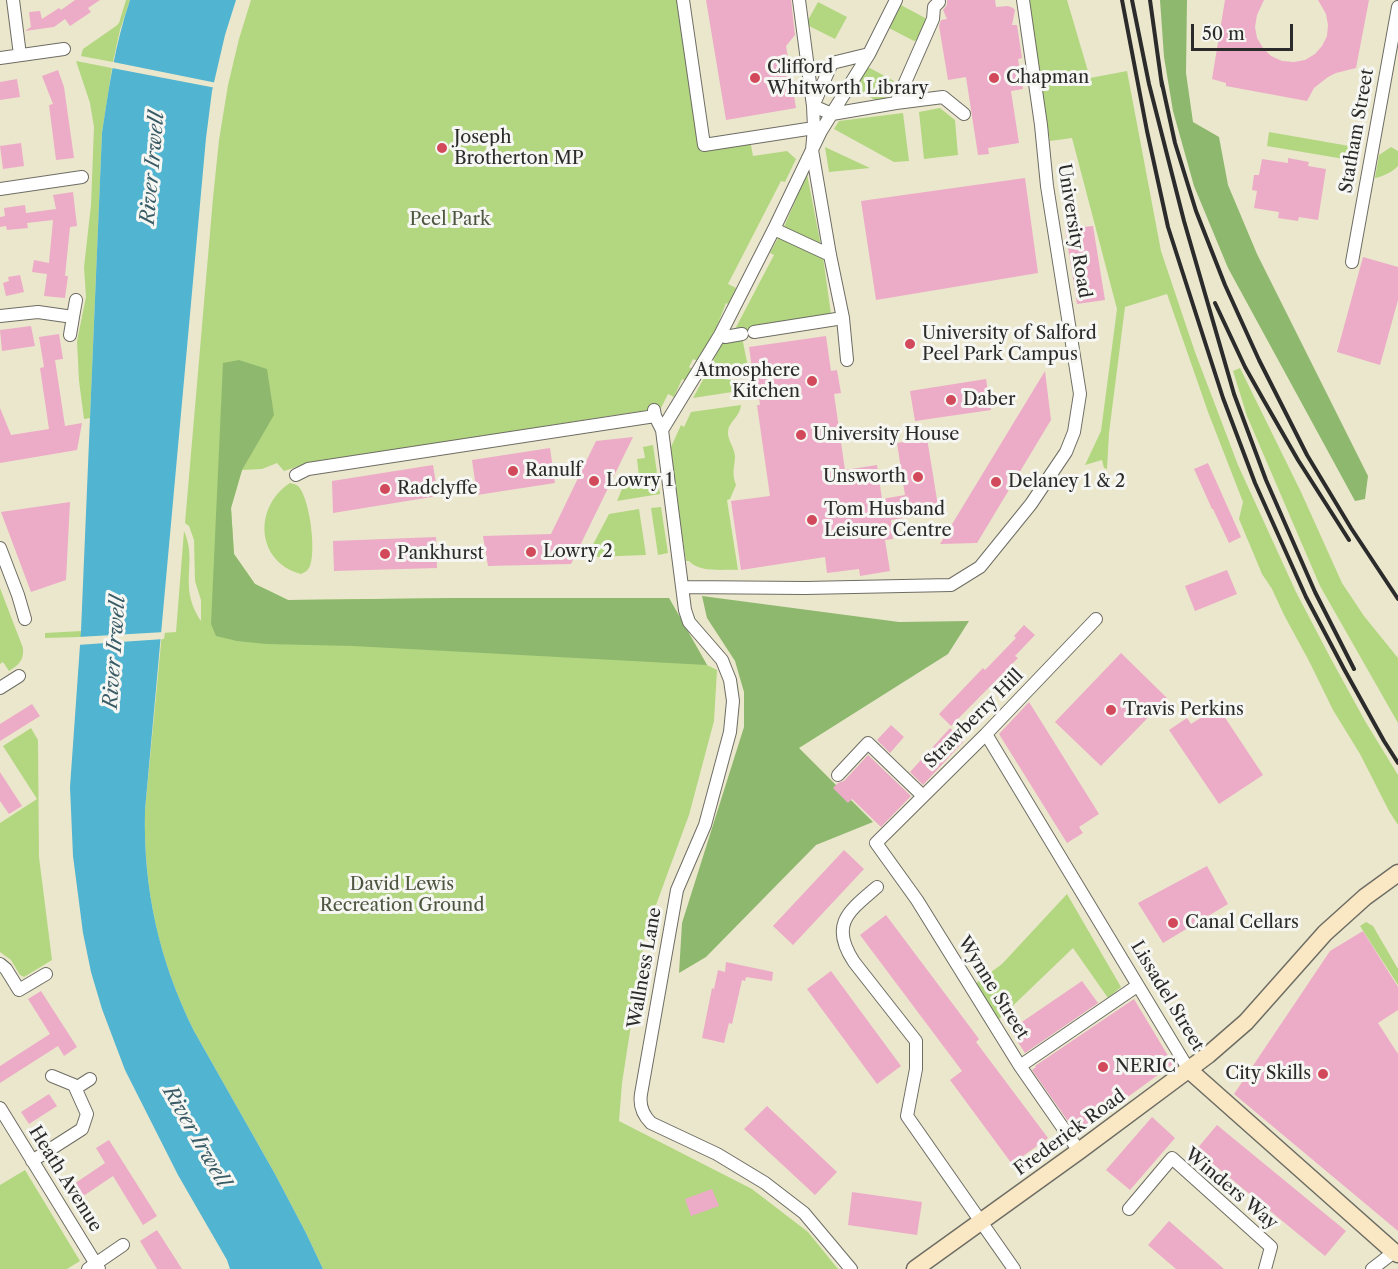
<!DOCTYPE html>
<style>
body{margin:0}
#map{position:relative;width:1398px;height:1269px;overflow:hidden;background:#ebe7cd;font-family:"Libre Caslon Text",serif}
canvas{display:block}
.scale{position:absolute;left:1191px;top:24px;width:102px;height:27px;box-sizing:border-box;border:3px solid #2b2b2b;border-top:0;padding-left:8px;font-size:18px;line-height:21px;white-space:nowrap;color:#2b2b2b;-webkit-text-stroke:4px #f6f6f2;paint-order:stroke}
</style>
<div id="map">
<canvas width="1398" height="1269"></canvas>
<div class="scale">50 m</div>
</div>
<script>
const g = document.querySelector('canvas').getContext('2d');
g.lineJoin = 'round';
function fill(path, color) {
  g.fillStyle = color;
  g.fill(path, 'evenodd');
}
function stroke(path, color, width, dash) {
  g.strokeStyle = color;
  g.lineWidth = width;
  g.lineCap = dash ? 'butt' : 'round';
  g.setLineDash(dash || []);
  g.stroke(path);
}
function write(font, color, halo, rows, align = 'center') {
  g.font = font + ' "Libre Caslon Text",serif';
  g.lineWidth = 6;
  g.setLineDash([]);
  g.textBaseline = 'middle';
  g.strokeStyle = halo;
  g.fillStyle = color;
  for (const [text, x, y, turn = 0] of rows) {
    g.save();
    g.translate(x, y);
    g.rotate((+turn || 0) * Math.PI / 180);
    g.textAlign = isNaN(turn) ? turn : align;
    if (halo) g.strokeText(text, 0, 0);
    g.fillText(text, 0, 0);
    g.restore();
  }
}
const green = new Path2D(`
 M126,0H130L120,30L113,62L81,56L83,49L116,26L119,23Z
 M251,0H679L702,148L750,140L753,156L787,151L796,159L785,182L781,181L728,284L736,288L728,304L726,303L717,326L698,361L693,359L689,367L692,369L686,381L682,379L674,397L668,394L661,408L308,463L284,471L277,463L262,469L242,470L231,508L234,554L255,584L288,600L457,598H669L707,665L717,670L714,721L689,815L645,935L622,1083L619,1121L752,1189L808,1232L838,1269H323L306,1233L275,1174L194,1031C159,960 143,889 145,810L162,633L176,632L184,531C193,552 188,565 189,587C189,598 195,613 201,621V600L195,581L194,540L189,526L185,523L213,198L219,140L228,85L239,39Z
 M1028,0H1067L1090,78L1127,71L1161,251L1195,352L1238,465L1296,592L1330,657L1365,721L1398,775V825L1389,811L1360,754L1333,710L1309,661L1284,615L1272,589L1262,574L1239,519L1243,502L1208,412L1167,294L1125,307L1109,433L1107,469L1104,468L1102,460L1085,465L1101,431L1117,309L1072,138L1050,141Z
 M818,2L847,17L835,39L807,25V22Z
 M899,4L927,19L917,40L914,41L887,27Z
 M76,61L112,68L102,133L90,418L84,419L79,381L77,341L86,297L84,267L91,205L94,127L90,103Z
 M866,66L894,81L884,102L881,103L854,89Z
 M940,108L955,120L958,155L924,159L919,112Z
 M903,113L909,161L894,162L834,129L839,121Z
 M1269,132L1355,147L1359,152L1356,161L1267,146Z
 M825,147L870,168L829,172Z
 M1391,147L1398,151V166C1392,172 1384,176 1375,178L1379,155Z
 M807,174L821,246L783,229Z
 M779,236L823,257L831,314L829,316L733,333L774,255L770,253Z
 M742,337L749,372L730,375L707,372L724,340Z
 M1240,368L1301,492L1342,583L1364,616L1398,658V723L1320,586L1247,416L1233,371Z
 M705,376L731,380L732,392L693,398Z
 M741,405C740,415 733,419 729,427C725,438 734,445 735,456C735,467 731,472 736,485L730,499L727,500L738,570C722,569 700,573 689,561H686L670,452L671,447L681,425L684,427L691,412Z
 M653,445L660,494L617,501L626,479L639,477L637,459L645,458L643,447Z
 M290,483C294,484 296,484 299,487C310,500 317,554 309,568C306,572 305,572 301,574C256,562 253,507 290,483Z
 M661,507L668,553L658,555L651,508Z
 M639,509L646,555L592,557L588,554L609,514Z
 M0,588L23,648C24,660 19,665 9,671L3,662L0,664Z
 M81,631V637L45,638V633Z
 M31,728L38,740L39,857L52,960L24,977L20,975L11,960L0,952V823L37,799L3,746Z
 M1067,894L1121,987L1108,998L1073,948L998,1020L975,984L1002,964Z
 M1366,922L1373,926L1398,969V985L1360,926Z
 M25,1170L80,1261L67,1269H0V1185Z`);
const forest = new Path2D(`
 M1160,0H1187L1186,73L1193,122L1219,137L1228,185L1257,254L1368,476L1365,499L1355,501L1228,268L1194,186L1173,111L1164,57Z
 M239,360L267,369L274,415L242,470L231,508L234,554L255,584L288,600L457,598H669L707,665L353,646L266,644L237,641L216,636L211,624L223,363Z
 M702,596L899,622L969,621L948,654L799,748L873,822L816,845L706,957L679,973L682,923L744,727V692L735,661L707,618Z`);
const water = new Path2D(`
 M130,0H236L225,35L212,91L206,138L145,810C143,889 159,960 194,1031L275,1174L306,1233L323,1269H230L227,1260L178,1175L125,1070L102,1009L91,972L83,933L73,856L70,787L81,631L102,133C109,87 115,44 130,0Z`);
const pier = new Path2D(`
 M110,62H113L217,83L216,88L112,68L109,67Z
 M165,632L164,639L77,645L78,637Z`);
const building = new Path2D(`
 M75,0H100L88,8L91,12L70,26L65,19L54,27L25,31L31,27L29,12L40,11L42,19L59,8L61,10Z
 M706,0H791L795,35L786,46L796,108L726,120Z
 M947,0H995L996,7L1008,6L1013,8L1015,10L1012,25H1017L1022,58L1018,59L1023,89L1011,91L1019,143L988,148L989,154L978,155L966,77L948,80L939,26L941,20L947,19L943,10L947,5Z
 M1225,0H1264L1257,15L1255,27L1257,38L1263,48L1271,56L1282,61L1294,62L1305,60L1315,54L1322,46L1327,36L1328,25L1326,14L1318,0H1369L1356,68L1336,73L1328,77L1314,88L1307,101L1226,86V83L1212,79Z
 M58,70L64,87L74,158L56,160L49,105L53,104L42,76Z
 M17,79L20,97L0,100V82Z
 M21,143L24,166L3,169L0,146Z
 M1288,158L1309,162L1308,166L1326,169L1318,220L1299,217L1298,221L1278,218L1279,212L1254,208L1257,191L1252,190L1254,175H1259L1262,159L1288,163Z
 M1025,178L1038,273L876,300L861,201Z
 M73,192L77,226L70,227L65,276H68L65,298L44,296L47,274L32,272L34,260L49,263L53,220L27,223L28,228L7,230L6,226L0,227V217L5,216L4,208L25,205L26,213L56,209L53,195Z
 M1093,226L1105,300L1077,304L1065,229Z
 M1363,257L1398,267V300L1380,365L1337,352Z
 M20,275L24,292L6,296L3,283L9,281L8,277Z
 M31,326L35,346L2,351L0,330Z
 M59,334L63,359L55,360L65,426L82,423L77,450L0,463V408L11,435L49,429L40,368L44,367L39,337Z
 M826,336L831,371L837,370L841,393L834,394L845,470L877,465L882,499L905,495L897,443L927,438L939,512L891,520L893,539L885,540L890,571L860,576L859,569L827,573L825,557L741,570L731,501L770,496L757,405H760L757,381L754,382L749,347Z
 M1045,371L1051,420L977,543L940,544Z
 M986,379L991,410L915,421L910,391Z
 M633,437L571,564L488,566L483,536L551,534L596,441Z
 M550,448L555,483L477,495L472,460Z
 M1208,463L1241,537L1229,543L1213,509H1212L1194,469Z
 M433,465L438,496L333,513L332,481Z
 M70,502L66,580L31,592L1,512Z
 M436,537L437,568L334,571L333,541Z
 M1227,570L1237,594L1195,611L1185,586Z
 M1024,625L1035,635L1015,656L1018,658L951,726L939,714L983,668L985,670L1016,638L1014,636Z
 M1121,653L1167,698L1101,766L1055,722Z
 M1029,702L1099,814L1079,827L1083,833L1067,843L999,734Z
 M32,704L40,716L0,741V724Z
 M1218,707L1263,775L1219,804L1169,730L1187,718L1191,724Z
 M891,725L904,737L890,753L877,740Z
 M950,728L964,741L923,785L910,772Z
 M868,755L911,796L881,827L852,799L848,803L833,788L838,783L844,781Z
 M0,772L22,806L9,814L0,801Z
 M844,850L864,869L793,945L773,926Z
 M1207,866L1228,904L1163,943L1138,903Z
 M886,915L979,1039L976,1042L1048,1138L1012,1164L950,1080L962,1071L860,935Z
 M1363,931L1398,987V1010L1378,1023L1398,1054V1231L1234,1094L1330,951Z
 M726,962L773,972L772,981L746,977L745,981L742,980L732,1024L729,1023L724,1043L702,1038L712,988L714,989L718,970L725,972Z
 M831,971L901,1066L877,1084L807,989Z
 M1082,981L1098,1003L1025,1053L1014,1036L1017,1034L1013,1028Z
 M41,991L77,1047L64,1056L58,1046L0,1083V1066L50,1034L28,999Z
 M1134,999L1173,1064L1077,1134L1032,1070L1036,1067L1035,1066Z
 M49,1094L57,1106L29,1124L21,1112Z
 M767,1106L837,1172L815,1195L744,1129Z
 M1152,1117L1175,1138L1130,1190L1106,1170Z
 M1217,1125L1346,1231L1325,1256L1196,1150Z
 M109,1140L157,1216L143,1225L113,1176L76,1201L68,1188L105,1163L96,1148Z
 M712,1189L719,1206L691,1216L685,1199Z
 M852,1192L922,1202L917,1235L848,1225Z
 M1169,1221L1224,1269H1176L1148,1245Z
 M157,1230L182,1269H157L140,1241Z`);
const street = new Path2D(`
 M13,0L20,55
 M683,0L704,145L814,128
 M799,0L813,106L814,128L812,150L830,255L843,318L847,360
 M896,0L869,54L832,63L813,106L832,114L896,103L933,19L934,7L939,2
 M0,58L64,49
 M896,103L943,97L964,114
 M0,189L82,177
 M774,229L830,255
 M1352,262L1398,7
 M0,316L38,312L73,317L70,335
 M73,317L76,300
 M754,332L843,318
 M720,335L725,337L742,334
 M654,410L655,416L662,430L685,610L689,622L722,660L730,680L733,701L730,732L705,825L677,890L641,1094C639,1106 643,1115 651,1123L717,1154L765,1183L804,1213L851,1269
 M662,430L720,335L774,229L821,131L869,54
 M296,475L308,469L655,416
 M0,548L18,595L25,619
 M682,587L805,588L951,585L980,567L1031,504L1066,452L1074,432L1080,394L1047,186L1041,125L1023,0
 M0,688L19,676
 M986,734L1189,1070
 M838,775L868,743L923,796
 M877,887C849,911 829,924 854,962L916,1041V1069L907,1116L1014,1269
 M0,964L6,969L19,990L46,974
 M1020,1066L1137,986
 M76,1088L90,1079
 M0,1108L99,1269
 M1079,1151L1020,1066L917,900L876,843L986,734L1096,619
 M32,1161L82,1129L87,1114L74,1085L52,1076
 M1129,1209L1172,1158L1271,1247L1265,1269
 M88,1269L123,1245
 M1372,1269L1394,1252`);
const secondary = new Path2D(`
 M1189,1070L1394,1252L1398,1254
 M915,1269L1079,1151L1208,1055L1246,1022L1325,933L1365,897L1398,873`);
const rail = new Path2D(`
 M1122,0L1147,131L1168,227L1223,398L1255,483L1306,597L1344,669L1384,741L1398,763
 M1132,0L1149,84L1184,221L1234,394L1266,480L1315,592L1354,669
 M1150,0L1162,86
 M1161,79L1175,143L1196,211L1225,285L1259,360L1307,455L1351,528L1398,599
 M1215,303L1245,367L1263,399L1298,460L1349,540`);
const markers = [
 [755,78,6,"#d1495b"],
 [994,78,6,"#d1495b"],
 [442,148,6,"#d1495b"],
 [910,344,6,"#d1495b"],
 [812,381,6,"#d1495b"],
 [951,400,6,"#d1495b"],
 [801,435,6,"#d1495b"],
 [513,471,6,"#d1495b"],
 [918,477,6,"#d1495b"],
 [594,481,6,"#d1495b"],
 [996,482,6,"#d1495b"],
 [385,489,6,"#d1495b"],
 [812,520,6,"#d1495b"],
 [531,552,6,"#d1495b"],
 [385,554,6,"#d1495b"],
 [1111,710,6,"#d1495b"],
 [1173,923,6,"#d1495b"],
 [1103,1067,6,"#d1495b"],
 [1323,1074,6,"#d1495b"]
];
const poiNames = [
 ["Clifford",767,68],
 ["Whitworth Library",767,89],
 ["Chapman",1006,78],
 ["Joseph",454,138],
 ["Brotherton MP",454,159],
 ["University of Salford",922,334],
 ["Peel Park Campus",922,355],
 ["Atmosphere",800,371,"right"],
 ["Kitchen",800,392,"right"],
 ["Daber",963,400],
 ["University House",813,435],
 ["Ranulf",525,471],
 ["Unsworth",906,477,"right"],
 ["Lowry 1",606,481],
 ["Delaney 1 & 2",1008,482],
 ["Radclyffe",397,489],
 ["Tom Husband",824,510],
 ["Leisure Centre",824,531],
 ["Lowry 2",543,552],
 ["Pankhurst",397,554],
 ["Travis Perkins",1123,710],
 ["Canal Cellars",1185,923],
 ["NERIC",1115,1067],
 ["City Skills",1311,1074,"right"]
];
const streetNames = [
 ["Statham Street",1357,131,-80],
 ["University Road",1074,231,81],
 ["Strawberry Hill",974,719,-45],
 ["Wallness Lane",645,968,-80],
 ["Wynne Street",993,988,58],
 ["Lissadel Street",1167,996,59],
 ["Frederick Road",1070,1133,-36],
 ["Heath Avenue",65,1179,58],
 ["Winders Way",1231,1189,40]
];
const parkNames = [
 ["Peel Park",450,220],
 ["David Lewis",402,885],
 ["Recreation Ground",402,906]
];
const waterNames = [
 ["River Irwell",153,168,-85],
 ["River Irwell",115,652,-86],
 ["River Irwell",196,1137,60]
];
fill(green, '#b3d780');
fill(forest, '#8eb86e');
fill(water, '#51b4d0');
fill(pier, '#ebe7cd');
fill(building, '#ecabc6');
stroke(street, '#6e6d64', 14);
stroke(secondary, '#6e6d64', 19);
stroke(street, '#fff', 12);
stroke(secondary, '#fae7c3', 16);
stroke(rail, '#2b2b2b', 4);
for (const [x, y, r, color] of markers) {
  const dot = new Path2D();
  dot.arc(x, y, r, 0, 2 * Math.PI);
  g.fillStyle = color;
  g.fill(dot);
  stroke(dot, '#f6f6f2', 2);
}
write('18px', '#2b2b2b', '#f6f6f2', poiNames, 'left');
write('18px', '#2b2b2b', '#f6f6f2', streetNames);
write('18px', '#4d5640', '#f6f6f2', parkNames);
write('italic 20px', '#385b65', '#f6f6f2', waterNames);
</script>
